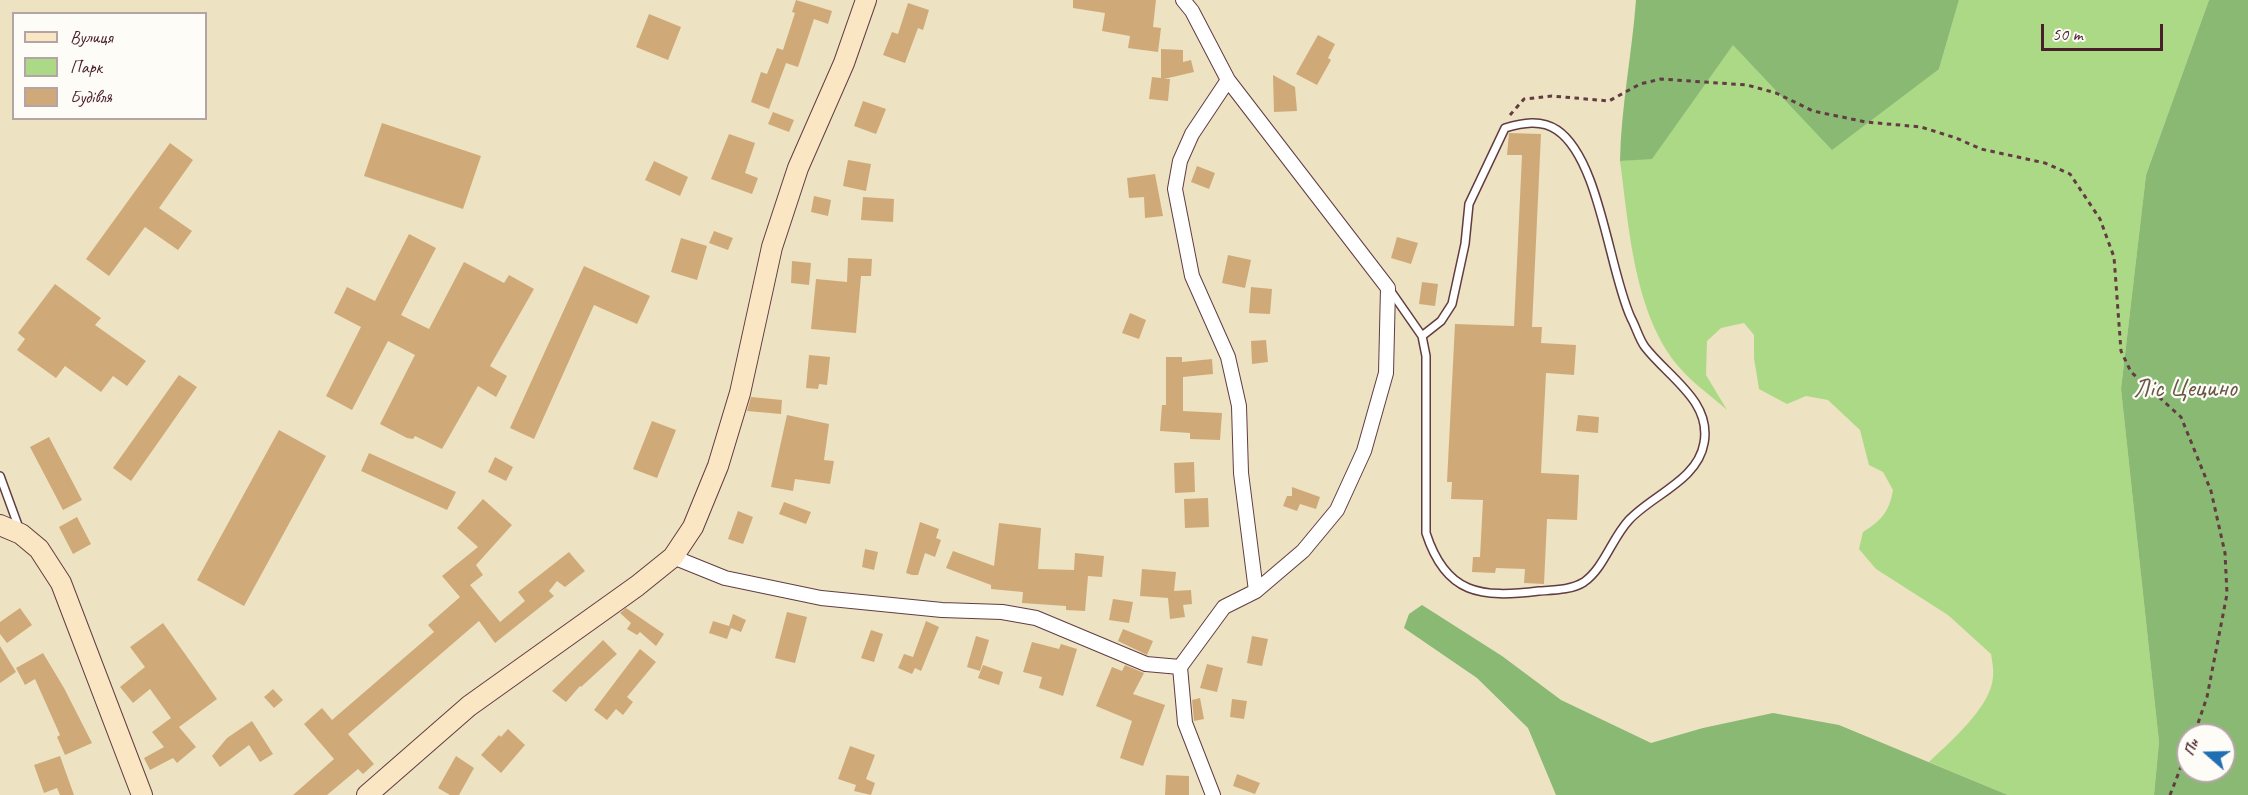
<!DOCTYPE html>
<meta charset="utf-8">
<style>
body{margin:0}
#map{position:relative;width:2248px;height:795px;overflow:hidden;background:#ede2c2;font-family:Caveat,sans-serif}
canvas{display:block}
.legend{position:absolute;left:12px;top:12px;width:195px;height:108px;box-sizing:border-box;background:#fdfcf7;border:2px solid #b5a4a5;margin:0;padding:8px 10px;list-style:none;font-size:18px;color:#4a1f2b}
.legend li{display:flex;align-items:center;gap:12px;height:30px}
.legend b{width:30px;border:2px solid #b5a4a5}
.north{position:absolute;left:2176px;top:723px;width:60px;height:60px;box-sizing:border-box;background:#fdfcf7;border:2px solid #b5a4a5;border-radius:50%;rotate:290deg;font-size:16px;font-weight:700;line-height:24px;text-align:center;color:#4a1f2b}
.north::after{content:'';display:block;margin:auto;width:21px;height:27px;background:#1f6fb2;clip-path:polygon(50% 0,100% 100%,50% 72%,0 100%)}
.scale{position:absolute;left:2041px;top:24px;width:122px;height:27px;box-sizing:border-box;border:3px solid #4a1f2b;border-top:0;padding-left:8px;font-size:18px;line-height:21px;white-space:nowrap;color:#4a1f2b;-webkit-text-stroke:4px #fdfcf7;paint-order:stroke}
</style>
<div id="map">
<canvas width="2248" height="795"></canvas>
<ul class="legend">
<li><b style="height:8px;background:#fbe6c4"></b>Вулиця</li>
<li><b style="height:16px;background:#acd986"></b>Парк</li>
<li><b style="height:16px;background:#cfaa78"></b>Будівля</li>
</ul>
<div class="north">Пн</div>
<div class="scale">50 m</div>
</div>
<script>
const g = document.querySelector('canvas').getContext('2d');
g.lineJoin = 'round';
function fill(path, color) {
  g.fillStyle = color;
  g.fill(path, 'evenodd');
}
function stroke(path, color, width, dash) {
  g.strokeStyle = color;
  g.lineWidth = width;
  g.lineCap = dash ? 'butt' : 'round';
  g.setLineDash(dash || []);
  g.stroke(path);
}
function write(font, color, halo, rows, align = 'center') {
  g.font = font + ' Caveat,sans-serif';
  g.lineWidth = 4.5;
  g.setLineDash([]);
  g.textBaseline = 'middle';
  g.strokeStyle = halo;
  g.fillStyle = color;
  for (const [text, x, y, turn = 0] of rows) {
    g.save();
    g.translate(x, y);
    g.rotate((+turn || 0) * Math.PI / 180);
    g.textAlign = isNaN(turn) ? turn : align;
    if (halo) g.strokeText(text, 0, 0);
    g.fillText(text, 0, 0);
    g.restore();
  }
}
const green = new Path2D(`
 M1959,0H2209L2146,175L2121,389L2159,742L2154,795H2008L1929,762C1950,742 1991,707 1993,677C1994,670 1992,661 1991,654L1948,615L1876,569L1859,549L1863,532C1882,520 1889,512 1893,490L1883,472L1869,465L1860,430L1828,400L1806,396L1787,404L1759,389L1754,358V335L1744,323L1721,328L1707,341L1706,375L1727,410C1712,396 1692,383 1679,367C1634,314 1629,227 1620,161L1652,158L1733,44L1939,69Z`);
const forest = new Path2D(`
 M1636,0H1959L1939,69L1832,150L1733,45L1652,159L1620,161C1621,107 1632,54 1636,0Z
 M2209,0H2248V795H2154L2159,742L2121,389L2146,175ZM2188,735H2224V771H2188Z
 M1422,605L1502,656L1561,700L1651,743L1703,728L1773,713L1839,725L2008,795H1556L1528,728L1477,678L1404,628L1409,614Z`);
const building = new Path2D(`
 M796,0L832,11L828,24L814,19L798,67L786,63L769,109L751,102L761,72L767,74L777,48L783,50L795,13L792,12Z
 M1073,0H1156L1153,27L1161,28L1158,52L1128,48L1130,36L1102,31L1105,13L1073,8Z
 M908,3L929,10L923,30L918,28L905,63L883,55L892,32L898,34Z
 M649,14L681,27L668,60L636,47Z
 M1318,35L1335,44L1328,58L1331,60L1317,85L1296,74Z
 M1161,49L1183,50V62L1191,60L1194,72L1164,79H1170L1168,101L1149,99L1152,77L1161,78Z
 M1273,75L1295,87L1297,111L1274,112Z
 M863,101L886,109L876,134L854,126Z
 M773,112L794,120L789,132L768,124Z
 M382,123L481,156L463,209L364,176Z
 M1509,133L1541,134L1532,327H1542L1541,343L1576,345L1574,375L1546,373L1541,473L1579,475L1577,520L1547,519L1544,584L1524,583L1525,569L1496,568L1495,573L1472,572L1473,557H1480L1483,500L1451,499L1452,482H1447L1455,324L1514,326L1522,155H1507Z
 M729,134L755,143L745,173L758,178L752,194L711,179Z
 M170,143L193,160L159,208L192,231L178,250L145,227L109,276L86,259Z
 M848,160L871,164L866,191L843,186Z
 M654,161L688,177L680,196L645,180Z
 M1197,166L1215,173L1209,189L1191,182Z
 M1155,174L1163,216L1145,218L1144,197L1129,198L1127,178Z
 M814,196L831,200L828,216L811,212Z
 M863,197L894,199L893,222L861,220Z
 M714,231L733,238L728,250L709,243Z
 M409,234L436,248L401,315L429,329L464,262L504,283L509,275L534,289L490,366L507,376L496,397L478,386L442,449L415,436L413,439L407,438L380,424L415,355L388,341L352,410L326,396L361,327L334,313L347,287L375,301Z
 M1397,237L1418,243L1411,264L1391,258Z
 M681,238L707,246L697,280L671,272Z
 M1228,255L1251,260L1245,288L1222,283Z
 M848,258L872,259L871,276H861L856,333L811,329L816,279L847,282Z
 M792,261L811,263L809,285L791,283Z
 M584,266L650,296L637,324L594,305L534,439L510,428Z
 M1422,282L1438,284L1435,306L1419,304Z
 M55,284L101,318L95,325L146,361L127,386L113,376L101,392L65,366L56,378L17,350L25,339L18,333Z
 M1251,287L1272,289L1270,314L1249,313Z
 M1130,313L1146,320L1139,339L1122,333Z
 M1266,340L1268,362L1252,364L1251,341Z
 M809,355L830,357L827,385L819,384L818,389L806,388Z
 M1166,357H1182V362L1212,359L1213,374L1183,377V411L1222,413L1220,440L1190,439V433L1160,431L1162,405H1166Z
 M179,375L197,387L131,481L113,468Z
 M751,397L782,400L781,414L747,411Z
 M787,415L829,424L824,460L834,461L830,484L795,479L793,491L771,487Z
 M1578,415L1599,417L1598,433L1576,431Z
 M652,421L676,430L657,478L633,469Z
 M279,430L326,456L244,606L197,580Z
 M49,437L82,500L63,510L30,447Z
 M369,453L456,492L447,510L361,471Z
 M495,457L513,467L506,481L488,472Z
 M1194,462L1195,492L1175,493L1174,463Z
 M1292,487L1320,497L1316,509L1300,504L1297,511L1283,506L1287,496H1292Z
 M1208,498L1209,527L1185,528L1184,499Z
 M483,499L512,525L476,565L483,575L470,585L500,622L525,601L518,592L569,552L585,571L565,587L557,581L549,591L554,596L495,643L479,621L348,734L374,764L363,774L358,769L327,795H293L334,759L304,724L322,708L332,720L434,632L428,625L460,597L442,576L478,547L457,528Z
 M784,502L811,512L806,524L779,514Z
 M738,511L753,517L743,544L728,539Z
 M77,517L91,544L73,554L59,527Z
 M920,522L939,529L936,538L941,540L935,557L925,553L918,575H912L906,573Z
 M999,523L1041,528L1038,569L1074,570L1075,553L1104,556L1102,577L1088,576L1085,611L1066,610V606L1022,603L1023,592L991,589V585L946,568L953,551L994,566Z
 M865,549L878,552L874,570L862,567Z
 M1142,569L1176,572L1174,591L1191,590L1192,604L1183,605L1185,617L1170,619L1168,598L1140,596Z
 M1113,599L1133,602L1129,623L1109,620Z
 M20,608L32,625L7,643L0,634V622Z
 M626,608L664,634L656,646L640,632L637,635L627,629L631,623L620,613Z
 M787,612L807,617L795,663L775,658Z
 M733,614L746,620L741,632L731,628L727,639L709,633L713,621L729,626Z
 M926,621L939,627L921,671L915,668L912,674L898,668L904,654L913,657Z
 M163,623L217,699L179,727L196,747L177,763L173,758L150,770L144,758L164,747L152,732L171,718L150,689L133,703L120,687L145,667L130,647Z
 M1123,629L1153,641L1147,655L1118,641Z
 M871,630L883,634L874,662L861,658Z
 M976,636L989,640L980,671L967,667Z
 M1252,636L1268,639L1262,666L1247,663Z
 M603,640L617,654L581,687L580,686L566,702L552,691Z
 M1032,642L1059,649L1061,644L1077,649L1063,696L1039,688L1042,677L1023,672Z
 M0,646L16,672L0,683Z
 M640,649L656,662L627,697L633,702L623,715L616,709L607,720L594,710Z
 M43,653L64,688L92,743L65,755L57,737L60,735L35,679L25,685L16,668Z
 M1207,664L1223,668L1217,692L1200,688Z
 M983,665L1003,672L999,685L978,678Z
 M1125,665L1144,673L1133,694L1165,705L1143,766L1120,758L1132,721L1096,706L1112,667L1122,671Z
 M273,689L283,700L274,708L264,697Z
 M1200,698L1204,719L1194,721L1192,700Z
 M1232,699L1247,701L1244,719L1230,717Z
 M252,721L273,754L260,762L249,745L220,767L212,756L227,738Z
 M508,729L525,745L501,773L481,755L499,735L501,737Z
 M850,746L875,755L866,779L875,783L871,795L854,791L856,785L838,779Z
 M60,756L74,795H60L57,788L44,793L34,765Z
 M456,756L474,768L459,795H450L438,788Z
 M1237,774L1260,783L1255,794L1233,786Z
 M1166,775L1189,776V795H1165Z`);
const path = new Path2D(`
 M1510,115L1524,99L1552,96L1609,101L1640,84L1661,79L1747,85L1776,93L1813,111L1866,122L1921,127L1956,138L1981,149L2045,163L2070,174L2100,219L2114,257L2121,351L2131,372L2181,417L2211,491L2225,553L2227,594L2207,697L2194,735
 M2170,795L2188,749`);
const service = new Path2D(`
 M1390,290L1422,336L1426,356V533C1446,595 1481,598 1539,591C1553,590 1572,590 1584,582C1604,568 1612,538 1629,520C1652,495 1698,480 1704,443C1712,401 1667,376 1645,347C1639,339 1636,327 1631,318C1609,271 1600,159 1557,130C1541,119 1522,123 1505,128L1469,204L1465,244L1452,304L1441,321L1422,336
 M0,476L19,528`);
const minor = new Path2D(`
 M1183,0L1192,11L1228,80L1388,288L1386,373L1364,451L1337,510L1303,551L1256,591L1224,607L1180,667L1185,723L1213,795
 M1228,80L1192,134L1180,161L1175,189L1192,276L1228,357L1239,406L1241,473L1256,591
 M673,557L725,578L821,598L942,610L1002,612L1036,618L1146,664L1180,667`);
const secondary = new Path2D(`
 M0,525L21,534L39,549L61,583L142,795
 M367,795L469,706L637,586L673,557L693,527L718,466L740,393L772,247L798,168L844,63L866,0`);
const parkNames = [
 ["Ліс Цецино",2185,389]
];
fill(green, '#acd986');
fill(forest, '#89b973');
fill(building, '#cfaa78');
stroke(service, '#623c42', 10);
stroke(minor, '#623c42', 16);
stroke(secondary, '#623c42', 22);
stroke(path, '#623c42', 3, [4.5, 4.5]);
stroke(service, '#fff', 7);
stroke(minor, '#fff', 14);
stroke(secondary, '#fbe6c4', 20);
write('26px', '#675746', '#fdfcf7', parkNames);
</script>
